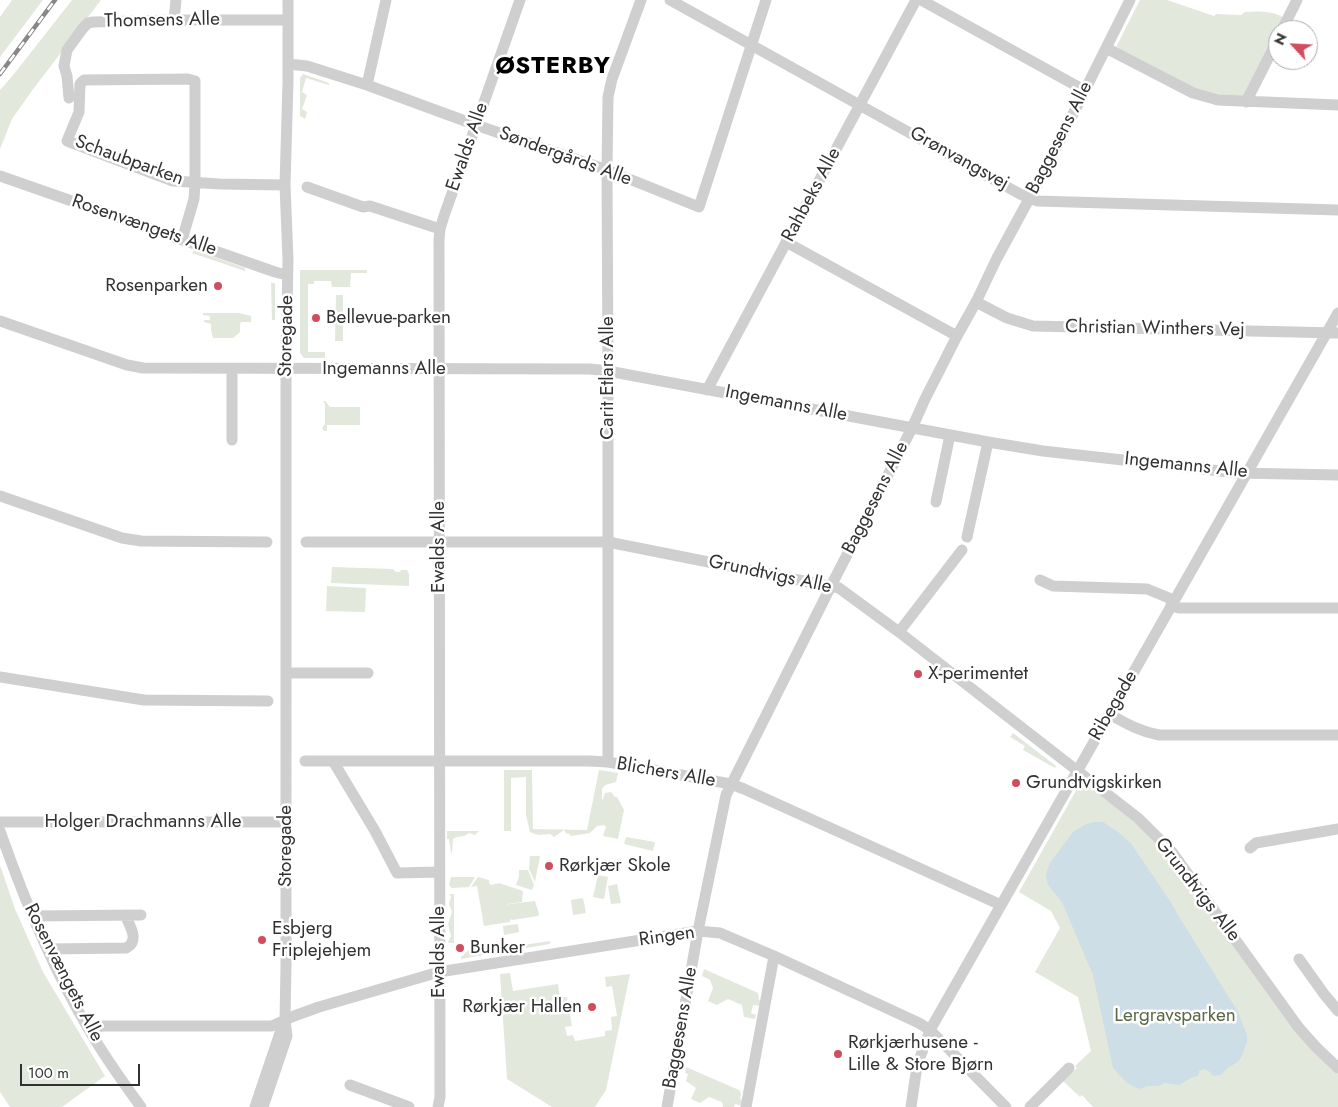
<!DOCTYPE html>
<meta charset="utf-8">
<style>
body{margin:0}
#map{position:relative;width:1338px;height:1107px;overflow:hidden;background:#fff;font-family:Jost,sans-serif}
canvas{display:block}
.north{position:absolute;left:1268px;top:20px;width:50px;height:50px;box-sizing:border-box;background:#fff;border:1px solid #adadad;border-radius:50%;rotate:295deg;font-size:14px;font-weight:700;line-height:20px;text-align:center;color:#323232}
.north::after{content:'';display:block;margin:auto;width:18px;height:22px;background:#d14d5e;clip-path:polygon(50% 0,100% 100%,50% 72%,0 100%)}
.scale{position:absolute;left:20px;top:1064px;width:120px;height:22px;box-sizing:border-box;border:2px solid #323232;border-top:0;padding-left:6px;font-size:15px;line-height:18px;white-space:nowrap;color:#323232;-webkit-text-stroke:4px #fff;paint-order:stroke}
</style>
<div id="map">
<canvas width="1338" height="1107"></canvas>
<div class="north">N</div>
<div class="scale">100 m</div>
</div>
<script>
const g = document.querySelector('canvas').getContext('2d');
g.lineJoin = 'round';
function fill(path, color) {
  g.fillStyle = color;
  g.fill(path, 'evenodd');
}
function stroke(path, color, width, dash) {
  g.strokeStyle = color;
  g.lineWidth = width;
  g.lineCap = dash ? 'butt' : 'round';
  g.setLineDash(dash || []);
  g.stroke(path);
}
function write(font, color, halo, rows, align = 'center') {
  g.font = font + ' Jost,sans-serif';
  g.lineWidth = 5;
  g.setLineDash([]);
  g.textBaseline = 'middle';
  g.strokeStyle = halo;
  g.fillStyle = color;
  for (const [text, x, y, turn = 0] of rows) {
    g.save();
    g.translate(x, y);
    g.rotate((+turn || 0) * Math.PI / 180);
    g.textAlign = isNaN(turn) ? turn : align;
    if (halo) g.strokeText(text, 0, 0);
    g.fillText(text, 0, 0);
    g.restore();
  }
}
const green = new Path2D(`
 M12,0H43L0,57V17Z
 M72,0H101L31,92L23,84L31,92L12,119L0,149V90L14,74Z
 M1140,0H1167L1214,16L1216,14L1241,15L1245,12C1257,11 1275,11 1284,18L1244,99L1230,98L1198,91L1115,49Z
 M303,74L329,83V85L306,78L302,92L307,95L302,109L307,112L305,119L300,116V78Z
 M194,250L245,268V271L192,253Z
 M300,270H367V273H351L350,287H332L331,281H314V284H308V352H325V358H304L300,353Z
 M271,283H275V320H272Z
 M336,295H343V341H335Z
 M203,313H239L251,316V322H241L240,324V332L233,338H213L211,330V324L204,322V320H210V316L203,315Z
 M323,401H325L330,407H360V425H327V431H324L322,428L325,424V404Z
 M332,567L393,569L396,572H400L401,570H407L409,574V586L331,583Z
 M327,586L366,588L365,612L326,611Z
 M1013,733L1056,766L1055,768L1023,750L1025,746L1010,737Z
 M504,770H532L533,829L587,830L599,770L618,773L616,782L605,785L602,789V801L605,793L611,792L615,797H617L624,810L618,839L603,836L606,827L604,825L597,826L590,833L571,836L568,833L567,834L564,830L554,837L550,834L538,835L530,832L526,815V777L511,778V831H504Z
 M1082,780L1133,820L1166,854L1328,1066L1338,1074V1107H1093L1082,1095L1080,1097L1063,1081L1077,1068L1075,1066L1091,1051L1078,997L1035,972L1060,928L1051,911L1019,892Z
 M447,831H479L475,835L469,833L464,836L457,837L453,839L452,853H451L449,839H447Z
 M626,837L655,842L653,851L624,844Z
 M530,856H540L535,882L529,869Z
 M0,865L15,909L43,972L105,1076L62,1107H10L0,1092Z
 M519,870H528L534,885L532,890L516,885L519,877Z
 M598,875L608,877L604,899L593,897Z
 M451,877H475L469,887L452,888L449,885Z
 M478,877L489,880V883L491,885L499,883L523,891L522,902L508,904V906L509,904L535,901L539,914L538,916L512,920L510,919V922L484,926L477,886L471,887Z
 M617,884L621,903L611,904L608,886Z
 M450,894H454V943H449L448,942L451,936L448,924L452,912L449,904L451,897Z
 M583,898L586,913L573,915L571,900Z
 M518,924L519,932L504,935L503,926Z
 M550,941V944L484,955L483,950L487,949L488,947L489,950Z
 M469,950H473V951L482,950L483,955L461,959V957Z
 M704,969L758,993L759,1000L761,1001L760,1006L753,1005L751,1013L756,1015L755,1019L744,1017L742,1005L728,999L717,1005L708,1001L713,988L710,980L702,976Z
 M510,973L513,991L558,984L560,998L567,997L572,1026L565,1027L567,1036L573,1035L575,1041L605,1036V1031L612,1030L611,1017L617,1016L612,986L606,987L605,977L630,974L606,1090L595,1107H552L507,1079L500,974Z
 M686,1067L739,1090L741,1094L740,1098L742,1101V1106L735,1104L734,1107H723L722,1102L709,1097L700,1103L691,1099L696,1088L686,1081L688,1074L685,1073Z`);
const water = new Path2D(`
 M1094,822H1103L1118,832L1130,842L1172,904L1178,915L1238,1012L1247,1035V1042L1242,1056L1238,1062L1229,1067L1221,1075L1213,1076L1210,1072L1204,1069L1199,1071L1198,1076L1191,1078L1179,1085L1165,1083L1158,1086H1148L1140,1089L1127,1083L1113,1068L1093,975L1062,902L1048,885L1046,877L1047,871L1050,863L1073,832L1084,825Z`);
const minor = new Path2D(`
 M670,0L1020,194L1038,201L1338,210
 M921,0L1084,90
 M174,20L176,0
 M1282,30L1297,0
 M1106,48L1193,93L1218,100L1338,105
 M288,64L307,66L367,85L476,125L607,170L699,207L766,0
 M367,85L386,0
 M69,98L67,76L64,66L67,50L83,28L88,23L93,22L174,20H288
 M1246,102L1278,39
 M0,176L3,177L275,272L287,275
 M307,187L363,207L370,206L440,229
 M182,240L194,199L195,183V81L188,79L84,80L80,84L79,112L67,141L173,181L220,184L285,185
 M786,242L957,336
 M976,302L1007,318L1033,326L1338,333
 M0,321L127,365L143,368L590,369L608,371L988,442L1043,451L1238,473L1338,475
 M707,390L916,0
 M232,440V369
 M0,496L122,538L141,541L267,542
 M936,502L950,435
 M967,537L988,442
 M306,542H608L839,588L899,632L1138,818L1172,852L1299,1028L1316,1047L1338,1068
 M1040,580L1053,586L1147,589L1174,600
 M1171,605L1179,608H1338
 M899,632L962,550
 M286,673H368
 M0,677L144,700L268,701
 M1109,714C1127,724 1139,731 1159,735H1338
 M305,761H589L608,762L731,784L744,789L1001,905
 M333,761L375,831L397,873L439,872
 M608,762V371L607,170L608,97L612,79L641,0
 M0,822H286
 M0,831C24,899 51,966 88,1028C104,1056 122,1081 141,1107
 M1250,848L1256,843L1338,829
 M32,916L141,915
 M47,949L126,948C140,941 130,926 125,915
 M1299,959L1324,994L1338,1011
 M88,1028L103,1026H272L294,1016L319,1007L439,972L698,931L720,933L774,956L919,1023L930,1030L1006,1107
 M350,1085L409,1107
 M255,1107L284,1021
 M263,1107L287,1036L285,1020L286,967V369L288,259L285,185L288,82V0
 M438,1107L440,1097L439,240L440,229L444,216L520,0
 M667,1107L698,931L726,795L831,586L912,428L925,399L957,336L976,302L997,258L1047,166L1130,0
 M746,1107L774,956
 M911,1107L917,1066L930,1030L1338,313
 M1030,1107L1069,1068`);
const rail = new Path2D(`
 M0,74L55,0`);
const markers = [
 [218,286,5,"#d14d5e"],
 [316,318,5,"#d14d5e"],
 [918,674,5,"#d14d5e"],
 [1016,783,5,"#d14d5e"],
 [549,866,5,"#d14d5e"],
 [262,940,5,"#d14d5e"],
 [460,948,5,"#d14d5e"],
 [592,1007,5,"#d14d5e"],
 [838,1054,5,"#d14d5e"]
];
const streetNames = [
 ["Thomsens Alle",162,21,-1],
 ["Baggesens Alle",1060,138,-63],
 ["Ewalds Alle",468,147,-71],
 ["Søndergårds Alle",565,157,20],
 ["Grønvangsvej",959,159,29],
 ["Schaubparken",129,161,20],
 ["Rahbeks Alle",812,195,-62],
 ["Rosenvængets Alle",144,226,19],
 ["Christian Winthers Vej",1155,329,1],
 ["Storegade",287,336,-89],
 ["Ingemanns Alle",384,369],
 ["Carit Etlars Alle",608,378,-90],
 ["Ingemanns Alle",786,404,11],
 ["Ingemanns Alle",1186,466,6],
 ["Baggesens Alle",876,498,-63],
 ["Ewalds Alle",439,547,-90],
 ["Grundtvigs Alle",770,575,12],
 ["Ribegade",1114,706,-60],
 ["Blichers Alle",666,773,10],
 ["Holger Drachmanns Alle",143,822],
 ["Storegade",286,846,-90],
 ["Grundtvigs Alle",1197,890,52],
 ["Ringen",667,937,-8],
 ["Ewalds Alle",439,952,-90],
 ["Rosenvængets Alle",63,973,63],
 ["Baggesens Alle",681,1028,-80]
];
const poiNames = [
 ["Rosenparken",208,286,"right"],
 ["Bellevue-parken",326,318],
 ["X-perimentet",928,674],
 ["Grundtvigskirken",1026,783],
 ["Rørkjær Skole",559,866],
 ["Esbjerg",272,929],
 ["Friplejehjem",272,951],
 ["Bunker",470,948],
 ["Rørkjær Hallen",582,1007,"right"],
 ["Rørkjærhusene -",848,1043],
 ["Lille & Store Bjørn",848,1065]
];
const parkNames = [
 ["Lergravsparken",1175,1016]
];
const districtNames = [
 ["ØSTERBY",553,67]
];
fill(green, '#e3e8dd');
fill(water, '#cddee6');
stroke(minor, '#cfcfcf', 11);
stroke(rail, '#878787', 4.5);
stroke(rail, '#fff', 2.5, [8]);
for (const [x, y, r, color] of markers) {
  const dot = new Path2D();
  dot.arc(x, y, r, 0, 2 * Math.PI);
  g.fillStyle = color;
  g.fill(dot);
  stroke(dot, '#fff', 2);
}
write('19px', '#323232', '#fff', streetNames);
write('19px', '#323232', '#fff', poiNames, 'left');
write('19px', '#586944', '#fff', parkNames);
g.letterSpacing = '1px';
write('bold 24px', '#000', '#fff', districtNames);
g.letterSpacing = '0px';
</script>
